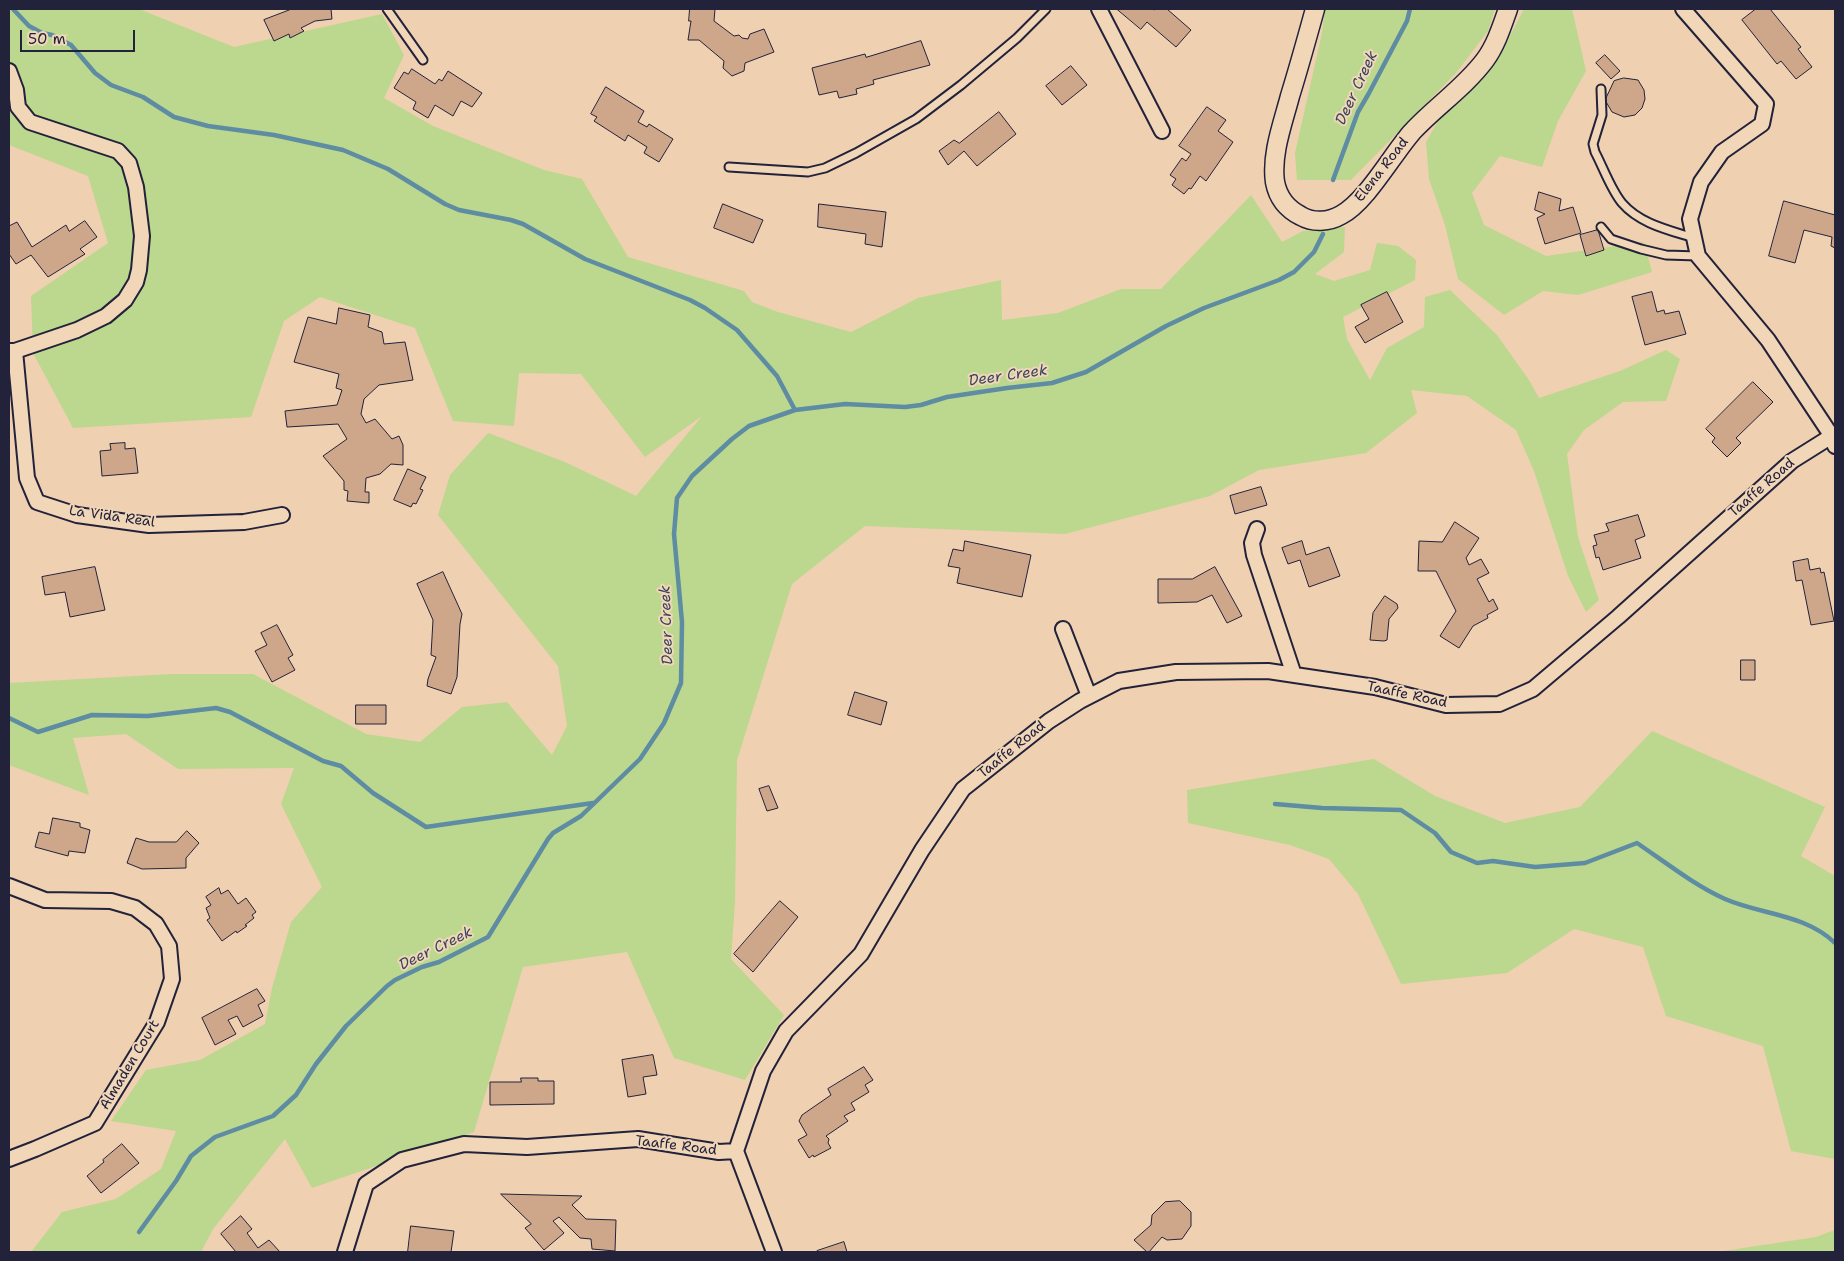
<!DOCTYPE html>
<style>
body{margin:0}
#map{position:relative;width:1844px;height:1261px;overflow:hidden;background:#efd0b1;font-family:"Shantell Sans",sans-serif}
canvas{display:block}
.frame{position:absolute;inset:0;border:10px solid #22223b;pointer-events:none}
.scale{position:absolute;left:20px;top:30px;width:115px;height:22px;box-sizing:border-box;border:2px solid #22223b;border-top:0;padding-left:6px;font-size:15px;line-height:18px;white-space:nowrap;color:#22223b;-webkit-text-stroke:4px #f1d6b8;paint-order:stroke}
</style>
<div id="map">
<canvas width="1844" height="1261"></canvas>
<div class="frame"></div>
<div class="scale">50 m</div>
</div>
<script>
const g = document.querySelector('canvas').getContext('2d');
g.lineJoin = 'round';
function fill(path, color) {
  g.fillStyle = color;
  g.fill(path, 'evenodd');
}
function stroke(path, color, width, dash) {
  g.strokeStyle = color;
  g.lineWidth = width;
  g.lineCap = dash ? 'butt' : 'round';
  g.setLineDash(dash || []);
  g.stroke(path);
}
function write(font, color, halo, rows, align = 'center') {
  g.font = font + ' "Shantell Sans",sans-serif';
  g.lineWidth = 4;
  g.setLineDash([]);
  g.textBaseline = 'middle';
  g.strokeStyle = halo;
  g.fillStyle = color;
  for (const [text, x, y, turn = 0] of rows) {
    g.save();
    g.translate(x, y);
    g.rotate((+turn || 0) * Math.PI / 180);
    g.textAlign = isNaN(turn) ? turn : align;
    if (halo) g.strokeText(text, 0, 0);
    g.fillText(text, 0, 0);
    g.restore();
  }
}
const green = new Path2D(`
 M9,9H139L234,47L382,14L404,55L384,98L433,126L544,170L582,179L628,257L744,291L752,302L778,312L851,332L918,298L1001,280L1002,320L1058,313L1121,289H1161L1251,195L1282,242L1303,231L1345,227L1344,252L1315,274L1334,281L1370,270L1377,243L1398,246L1416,260L1415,280L1343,317L1347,339L1370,380L1387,348L1424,327L1425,297L1450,290L1497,335L1529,380L1539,398L1620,371L1666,350L1680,359L1666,401L1623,402L1584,430L1567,454L1578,537L1599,600L1586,612L1568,576L1534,471L1516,430L1467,396L1411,390L1417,413L1366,453L1259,470L1210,496L1065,534L865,526L792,584L737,760L735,902L731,959L784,1015L745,1080L674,1058L627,952L523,967L474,1132L312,1188L285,1139L213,1229L201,1252H31L62,1212L116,1199L161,1169L176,1131L111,1121L146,1070L200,1060L265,1024L272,988L291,922L322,887L281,804L294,768L178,769L126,734L73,738L89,795L9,765V683L171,674H253L366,734L420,742L462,707L507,702L552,755L567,726L558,666L438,515L450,475L488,433L565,462L636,496L702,416L645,457L581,374L519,373L514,426L453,421L415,328L320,297L284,321L251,417L73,428L33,353L31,296L108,243L88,176L9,145Z
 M1325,9H1495L1488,31L1456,73L1351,180H1297L1295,153L1322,33Z
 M1524,9H1572L1586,71L1558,121L1542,167L1500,156L1472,193L1484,225L1546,256L1644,242L1652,272L1578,295L1543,291L1504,315L1458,279L1445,225L1429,179L1426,142L1449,102L1499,57Z
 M1652,731L1825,807L1801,856L1835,876V1159L1791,1151L1763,1046L1666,1016L1643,947L1574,929L1507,973L1401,984L1358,894L1329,859L1290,845L1188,823L1187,790L1374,759L1435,796L1505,823L1580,807Z
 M1835,1230V1252H1717L1816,1237Z`);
const stream = new Path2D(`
 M13,9L29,26L42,33L52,35L71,45L95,73L111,85L143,97L174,117L208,126L274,135L343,150L388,169L445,204L459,210L511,220L523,224L585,259L690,300L705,308L737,330L777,376L795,410
 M1333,180L1358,112L1369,93L1407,21L1410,9
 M9,718L38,732L92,715L148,716L216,708L230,712L323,761L341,766L373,793L426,827L593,803
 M1275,804L1322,808L1401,810L1435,833L1451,852L1477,863L1493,861L1535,867L1585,863L1637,843C1665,862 1694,885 1725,899C1762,915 1805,914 1835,943
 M139,1232L176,1181L191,1156L215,1137L273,1116L296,1095L316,1064L346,1026L387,986L395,980L422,967L439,962L488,937L548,839L553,833L581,816L640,759L664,723L681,683L682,622L674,534L677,498L692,476L732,439L749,426L795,410L845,404L905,407L921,405L947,397L1007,388L1052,383L1086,372L1166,326L1204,308L1279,280L1294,272L1314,252L1323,234`);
const building = new Path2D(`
 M292,9H331L332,19L315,21L301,28L304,31L290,38L289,34L274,41L264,20Z
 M690,9H715L714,21L734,36L739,35L742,38L748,39L750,34L764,29L774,52L745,63L744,71L732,76L723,68L724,61L699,40H688L691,21H689Z
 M1117,9H1153L1155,10L1156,9H1167L1191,30L1176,47L1147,22L1141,29Z
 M1756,9H1770L1801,47L1798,49L1812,67L1796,79L1781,61L1777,64L1742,20Z
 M921,41L930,65L873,80L874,84L856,89L857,94L839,98L837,91L819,95L812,68L865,54L866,57Z
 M1605,55L1620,71L1611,79L1596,63Z
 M1071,66L1087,85L1062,105L1046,86Z
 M412,69L435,84L439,79L442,81L448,71L482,93L472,107L461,101L453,116L435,105L428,118L413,109L416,102L394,88L404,72L408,74Z
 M1624,78L1638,80L1644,90L1645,99L1642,108L1635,115L1624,117L1612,112L1605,100L1614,81Z
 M606,87L644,111L638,122L647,127L649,124L673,139L659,162L644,153L647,147L628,135L625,141L594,121L597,117L591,114Z
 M1207,107L1226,120L1218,131L1233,142L1206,181L1200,176L1191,189L1189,188L1184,194L1172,185L1176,179L1170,175L1182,158L1186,161L1191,154L1179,146Z
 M999,112L1016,134L977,166L964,151L948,165L939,151L954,140L959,143Z
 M1539,192L1561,199L1559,211L1573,207L1581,233L1545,244L1537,218L1545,214L1535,210Z
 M1784,201L1835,215V248L1831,246L1832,237L1804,230L1795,263L1769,256Z
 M723,204L763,220L753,243L714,228Z
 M819,204L886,212L882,247L865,244L866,234L818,227Z
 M85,221L97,237L80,249L85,254L48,277L31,255L16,264L9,254V226L17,222L32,247L66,225L69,231Z
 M1598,230L1604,250L1586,256L1580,235Z
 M1387,292L1403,322L1365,343L1355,327L1369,319L1361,305Z
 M1652,292L1657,312L1664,310L1665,314L1679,311L1686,334L1645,345L1632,297Z
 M339,308L370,315L368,327L382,332L384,344L405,342L413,380L379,385L364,399L361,414L366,423L375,419L392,439L399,436L403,445V465L391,464L380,474L366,478L365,492H369V503L347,501L348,491L344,490V481L323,456L347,439L338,424L287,427L285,411L337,405L342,390L336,388L339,374L294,362L308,317L336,324Z
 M1753,382L1773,402L1736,438L1741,443L1727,457L1712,442L1715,438L1706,429Z
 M125,443V449L135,448L138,473L102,476L100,451L111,450L110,444Z
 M408,469L426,477L420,489L423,490L416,504L413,503L411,507L394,500Z
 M1261,487L1267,505L1235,514L1230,496Z
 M1638,515L1645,536L1635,540L1641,558L1603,570L1599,557L1596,558L1593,546L1597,545L1594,535L1609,531L1606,524Z
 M1455,522L1479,538L1466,558L1469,565L1481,559L1489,573L1477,579L1489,602L1493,599L1498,609L1487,615L1488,618L1473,626L1459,648L1440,636L1456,611L1436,571H1418L1419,541L1442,542Z
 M965,541L1031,555L1022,597L957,583L960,568L948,566L953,549L963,551Z
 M1302,541L1306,555L1329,547L1340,576L1309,587L1300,560L1288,564L1282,548Z
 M1808,559L1810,570L1820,568L1821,573L1824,572L1834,621L1811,625L1802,580L1796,581L1793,562Z
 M95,567L105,610L70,617L65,592L45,595L42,577Z
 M1215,567L1242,616L1227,623L1212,595L1197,602L1158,603V579H1192Z
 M443,572L462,614L460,624L457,677L451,694L427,686L428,679L436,657L431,655L433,620L417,584Z
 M1385,596L1397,604L1398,608L1389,619L1387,640L1384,641L1370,640L1373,613Z
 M277,625L293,655L288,658L295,670L272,682L255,651L267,645L261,633Z
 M1741,660H1755V680H1741Z
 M855,692L887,702L881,725L848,715Z
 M356,705H386V724H356Z
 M769,786L778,808L767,811L759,789Z
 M53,818L80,823V827L90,830L85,853L69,851L68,856L35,847L39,832L49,834Z
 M187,831L199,843L186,858V868L142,869L127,863L136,838L149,842H176Z
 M219,888L221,894L228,890L238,904L246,898L256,912L252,915L254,918L245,925L247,926L237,933L236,931L222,941L207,920L210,918L206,908L211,905L206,897Z
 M780,901L798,917L753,972L734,954Z
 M257,989L265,1001L258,1005L263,1016L243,1027L237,1016L228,1020L236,1034L215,1045L202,1018Z
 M653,1055L657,1075L643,1077L646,1094L628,1097L622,1060Z
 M864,1067L873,1080L865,1085L869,1092L851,1103L855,1110L844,1116L848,1121L826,1136L829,1139L828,1143L831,1148L814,1157L813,1155L809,1158L798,1140L807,1135L799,1121L802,1115L831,1095L828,1089Z
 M521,1078H538V1081H554V1104L490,1105V1082H521Z
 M122,1144L139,1163L101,1193L87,1176L104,1162L103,1160Z
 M501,1194L582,1196L572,1205L586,1219L616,1220L615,1251L592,1249L591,1239L580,1238L559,1217L553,1221L564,1233L544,1250L525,1228L531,1224Z
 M1180,1201L1191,1212V1226L1182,1239L1167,1240L1162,1237L1149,1252H1147L1134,1240L1151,1225L1152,1215L1165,1202Z
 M241,1216L252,1229L247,1233L258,1248L269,1240L280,1252H236L221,1234Z
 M411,1226L454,1231L451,1252H408Z
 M844,1242L847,1252H817V1251Z`);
const service = new Path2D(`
 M387,9L423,60
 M1601,89L1602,115L1593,144L1595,152C1603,167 1611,190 1622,203C1640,224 1669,230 1694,238
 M729,167L808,172L825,168L856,153L916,119L961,85L1017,38L1046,9
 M1601,227L1611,239L1641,249L1666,255L1698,256`);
const minor = new Path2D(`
 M1099,9L1162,131
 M1683,9L1766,104L1762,124L1722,152L1701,182L1690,219L1698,256L1768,340L1831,435L1835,446
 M9,71L16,90L18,107L30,122L118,151L129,163L136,187L142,236L139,270L136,282L125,300L106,316L77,330L15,351H9
 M15,351L27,478L37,502L77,515L149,525L244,522L282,515
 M1257,529L1252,543L1254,555L1294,675
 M1063,629L1089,696
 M9,886L45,900L111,901L135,908L156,924L169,946L172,979L157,1022L95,1123L35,1149L9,1159
 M736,1151L774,1252
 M345,1252L366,1184L402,1160L464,1144L527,1147L638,1139L719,1152L736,1151L763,1071L786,1031L861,954L922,850L963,789L1049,721L1080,701L1119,681L1176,672L1268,671L1375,687L1446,705L1499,704L1533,689L1618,617L1792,461L1835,434`);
const tertiary = new Path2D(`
 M1315,9C1307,38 1299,67 1290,96C1283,123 1271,154 1275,182C1278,198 1287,209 1301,216C1313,223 1329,222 1341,215C1366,202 1392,155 1412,132C1435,107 1464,88 1485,60C1496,45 1502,26 1508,9`);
const streetNames = [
 ["Elena Road",1382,170,-52],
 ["Taaffe Road",1762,488,-41],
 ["La Vida Real",112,517,8],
 ["Taaffe Road",1407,695,12],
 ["Taaffe Road",1012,750,-39],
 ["Almaden Court",130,1065,-59],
 ["Taaffe Road",676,1146,7]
];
const waterNames = [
 ["Deer Creek",1357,88,-65],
 ["Deer Creek",1008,376,-8],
 ["Deer Creek",667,625,-92],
 ["Deer Creek",436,949,-26]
];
fill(green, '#bcd78e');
stroke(stream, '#5e8ca2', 4.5);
fill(building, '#cea78b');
stroke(building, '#22223b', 1);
stroke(service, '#22223b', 11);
stroke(minor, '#22223b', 18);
stroke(tertiary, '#22223b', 21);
stroke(service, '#f1d6b8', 7);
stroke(minor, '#f1d6b8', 14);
stroke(tertiary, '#f1d6b8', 18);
write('14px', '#22223b', '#f1d6b8', streetNames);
write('italic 15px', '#36455d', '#f1d6b8', waterNames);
</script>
